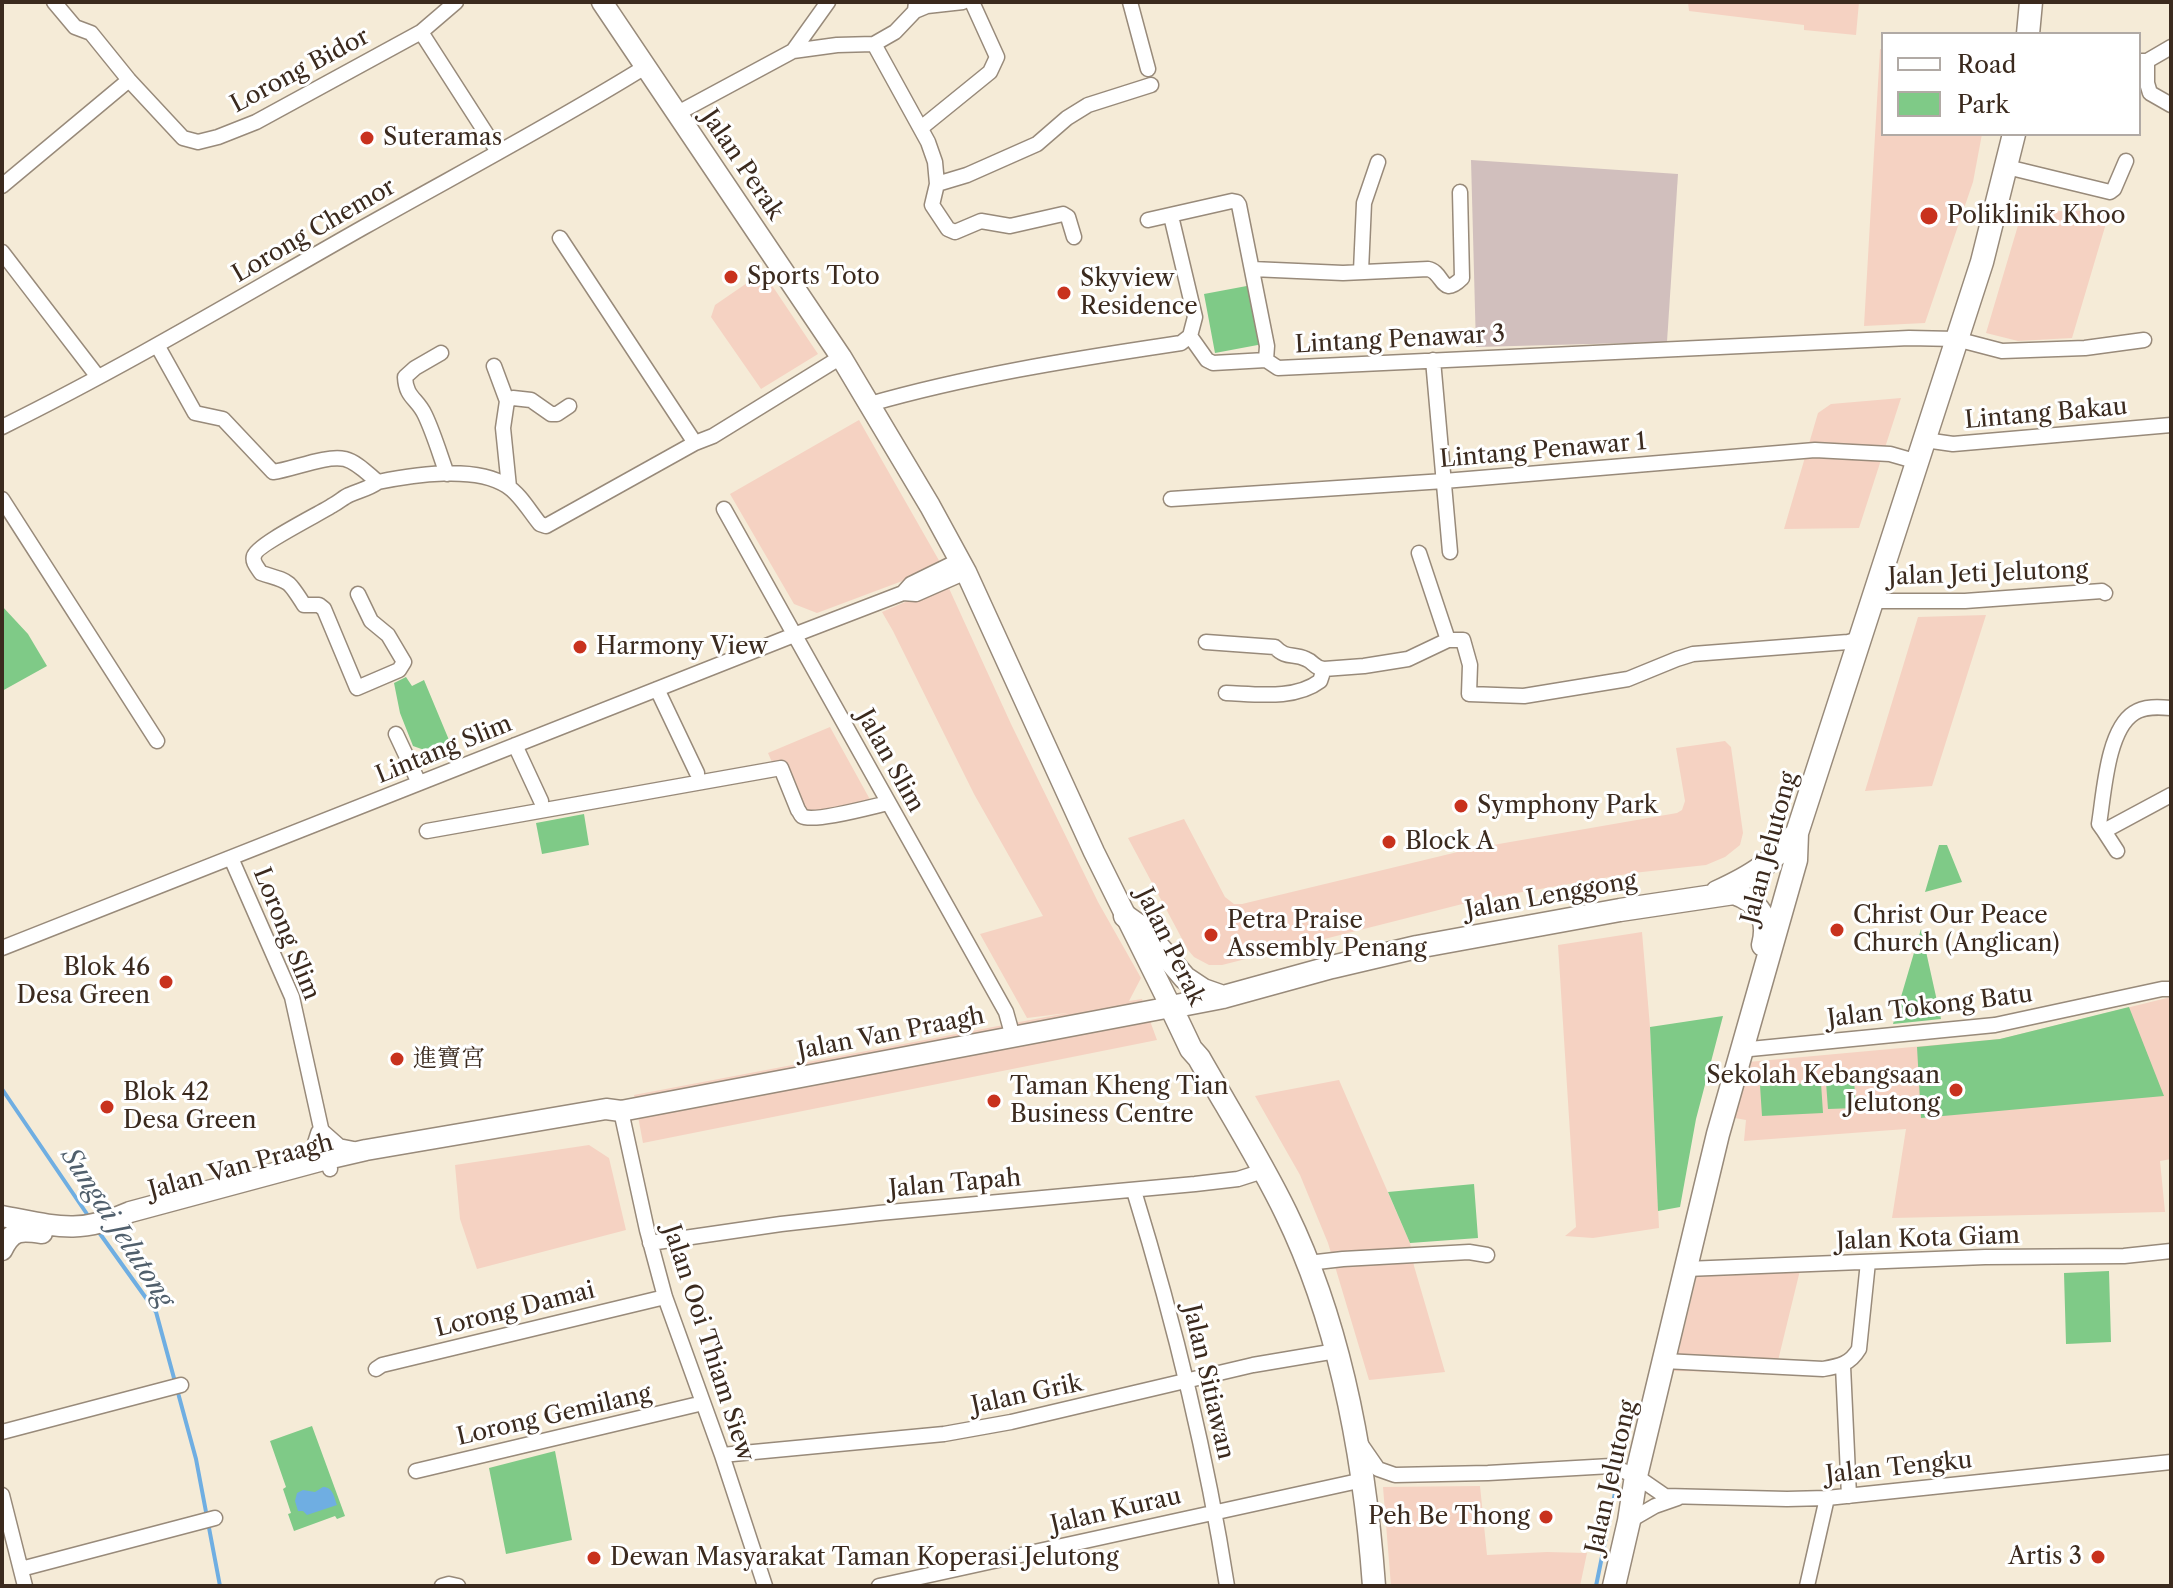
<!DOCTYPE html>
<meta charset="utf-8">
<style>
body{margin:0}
#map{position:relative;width:2173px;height:1588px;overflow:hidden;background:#f5ebd7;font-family:"Libre Caslon Text",serif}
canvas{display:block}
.frame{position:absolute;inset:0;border:4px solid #3b2a1e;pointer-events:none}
.legend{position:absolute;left:1881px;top:32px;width:260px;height:104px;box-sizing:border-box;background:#fff;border:2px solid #b1aaa5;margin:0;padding:10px 14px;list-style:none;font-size:24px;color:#3b2a1e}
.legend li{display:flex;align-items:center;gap:16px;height:40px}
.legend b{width:40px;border:2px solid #b1aaa5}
</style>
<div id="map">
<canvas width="2173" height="1588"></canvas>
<div class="frame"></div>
<ul class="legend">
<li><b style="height:10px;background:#fff"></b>Road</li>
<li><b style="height:22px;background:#7fca87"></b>Park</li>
</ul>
</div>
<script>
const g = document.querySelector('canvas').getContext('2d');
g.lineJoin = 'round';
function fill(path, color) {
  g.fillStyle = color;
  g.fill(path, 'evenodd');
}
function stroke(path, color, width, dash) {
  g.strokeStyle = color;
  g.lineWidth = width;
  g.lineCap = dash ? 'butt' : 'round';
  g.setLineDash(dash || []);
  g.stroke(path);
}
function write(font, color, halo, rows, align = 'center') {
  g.font = font + ' "Libre Caslon Text","Noto Serif SC",serif';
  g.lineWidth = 6;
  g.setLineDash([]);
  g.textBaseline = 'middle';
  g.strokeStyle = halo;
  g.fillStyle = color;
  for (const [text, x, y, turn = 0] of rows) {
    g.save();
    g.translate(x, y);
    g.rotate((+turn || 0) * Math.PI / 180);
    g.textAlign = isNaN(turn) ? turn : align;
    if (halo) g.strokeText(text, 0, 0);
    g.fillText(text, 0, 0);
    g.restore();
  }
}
const built = new Path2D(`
 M1688,2H1859L1856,35L1804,30V25L1689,11Z
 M1880,49H1883V134H1982L1973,182L1925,323L1864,326Z
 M2110,210L2072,338L2018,341L1986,333L2022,212Z
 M763,272L818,354L761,389L711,317L715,305Z
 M1901,398L1859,528L1784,529L1818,413L1831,404Z
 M859,420L941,564L913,577L817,613L794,604L730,494Z
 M947,584L1011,724L1098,902L1141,978L1129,1001L1142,999L1157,1040L643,1143L634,1095L1067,1013L1027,1018L980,934L1043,916L974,794L893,631L882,612Z
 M1986,615L1932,786L1865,791L1918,617Z
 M830,727L878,814L798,822L768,753Z
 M1725,741L1731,747L1743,833L1740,845L1725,857L1706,865L1633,873L1482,899L1222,965H1209L1194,957L1188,950L1128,838L1184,819L1225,897L1234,904H1242L1470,849L1677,813L1682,810L1685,801L1676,748Z
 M1642,932L1650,1027L1659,1228L1593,1238L1565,1236L1576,1227L1558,945Z
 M2171,997V1159L2160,1161L2165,1212L1892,1218L1906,1129L1744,1141L1746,1120L1735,1118L1748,1062L2000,1039Z
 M1339,1080L1410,1243L1414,1266L1445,1372L1369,1380L1328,1243L1300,1175L1255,1096Z
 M589,1145L609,1158L626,1230L477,1269L460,1219L455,1165Z
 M1803,1258L1775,1373L1674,1371L1700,1262Z
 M1480,1486L1487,1555L1547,1552L1587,1553L1580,1586H1391L1383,1487Z`);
const industrial = new Path2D(`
 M1471,160L1678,174L1667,342L1476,347Z`);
const green = new Path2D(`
 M1252,285L1263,344L1215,353L1204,294Z
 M2,606L28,634L47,666L2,691Z
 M406,677L412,686L424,680L449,740L447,745L430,752L413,746L400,713L394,683Z
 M584,814L589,845L542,854L536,823Z
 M1939,845H1947L1962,882L1925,892Z
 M1921,929L1941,1019L1893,1024Z
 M2129,1007L2164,1096L1921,1118L1917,1047L2000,1039Z
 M1723,1016L1696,1119L1680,1207L1658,1211L1650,1027Z
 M1854,1080L1856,1108L1828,1109L1826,1082Z
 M1821,1083L1823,1113L1762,1116L1760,1085Z
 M1474,1184L1478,1238L1410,1243L1388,1192Z
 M2109,1271L2111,1342L2066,1344L2064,1273Z
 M312,1426L345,1516L337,1519L335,1516L294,1531L288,1514L291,1513L283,1489L286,1487L270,1441Z
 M555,1451L572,1540L506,1554L489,1468Z`);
const water = new Path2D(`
 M323,1487C333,1487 334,1497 337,1505L307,1515L303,1511H298L295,1501L297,1493L303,1490L315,1492Z`);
const stream = new Path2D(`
 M2,1089L89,1217
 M98,1231L156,1312L196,1459L220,1586
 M1596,1586L1617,1483`);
const street = new Path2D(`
 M54,2L75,27L91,33L129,80L183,138L198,142L218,137L256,122L421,32L456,2
 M1130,2L1148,69
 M915,11L927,6L963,2
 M421,32L498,152
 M874,44L928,142L935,162L937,184L932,205L948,229L955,232L981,221L1010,226L1063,214L1068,217L1074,237
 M793,51L828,2
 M2139,61H2147L2171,47
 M2147,61V83L2150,93L2171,105
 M676,114L793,51L837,45L874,44L895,32L915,11L916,2
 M921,128L990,72L997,57L972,2
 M2007,167L2110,192L2114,189L2126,161
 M937,184L967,175L1037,144L1067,118L1088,105L1151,85
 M2,186L129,80
 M1171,216L1195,317L1190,336
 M1148,220L1232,201L1237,202L1239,205L1267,346L1266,360
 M560,238L695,443
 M2,252L98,377
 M1252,269L1343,273L1428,269C1444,272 1441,299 1462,278L1460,192
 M1361,271L1364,203L1378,162
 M157,345L195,413L223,419L273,472C294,469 325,455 345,459C357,462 368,474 378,482C412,475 476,465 507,486C520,494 530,512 540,524L546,526L695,443L713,436L841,357
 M441,353L415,368L405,377C406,398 417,398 425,415C434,434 440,455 447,474
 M1433,360L1450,552
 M494,366L507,401L503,428L509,487
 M507,401L513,398L531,400L551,414H557L569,406
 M870,404C968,376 1068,360 1168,345L1181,343L1190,336L1207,360L1213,363L1266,360L1278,368L1909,338L1956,339L2002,351L2085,348L2144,340
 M2,427C126,366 244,295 364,227C458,174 553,124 645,67
 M1925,440L1953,444L2171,425
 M2,499L157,741
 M1171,499L1444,481L1815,450L1890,454L1918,462
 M724,509L1006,1012L1013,1037
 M1419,553L1448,640H1463L1470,665L1469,694L1524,696L1628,679L1677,659L1693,654L1848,642L1860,639
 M903,593L911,584L960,560
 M358,594L371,621L388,635L404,662L399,670L357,688L324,609L319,605H304C287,578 289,582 261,573C257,567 252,562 254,556C256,545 321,513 333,505C339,502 344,497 349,495C360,490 368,489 378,482
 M1873,601H1965L2102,591L2105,593
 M1206,642L1275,647C1286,659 1293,653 1306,659C1314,662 1314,668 1324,669
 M657,689L697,773
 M1226,693C1256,694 1295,700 1320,681L1324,669L1364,666L1408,659L1448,640
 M2171,708C2159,707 2144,706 2134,713C2107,730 2104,794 2099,824L2104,831L2171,795
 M396,734L419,783
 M515,745L541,801
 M427,831L781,768L798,810C800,812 800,814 802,816C813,823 874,806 888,803
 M2104,831L2117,851
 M231,858L292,997L330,1169
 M2,948L794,635L903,593L916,594L966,572
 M1740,1050L1995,1025L2162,989H2171
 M621,1111L647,1230L665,1297L722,1455L765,1586
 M1134,1191C1174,1321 1206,1451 1227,1586
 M650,1243L781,1224L879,1213L1195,1184L1238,1179L1263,1171
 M1308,1263L1343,1259L1469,1252L1487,1255
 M1686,1269L1985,1257L2124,1256L2171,1251
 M1664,1361L1823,1369C1840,1366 1850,1364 1859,1349L1868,1262
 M1843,1366L1849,1496
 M376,1369L382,1365L665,1297
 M2,1432L181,1385
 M1360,1443L1378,1469L1395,1475L1488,1473L1611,1466L1636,1476L1665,1496L1787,1499L1827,1498L2171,1462
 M722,1455L944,1434L1011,1422L1253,1365L1336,1351
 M416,1471L703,1403
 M2,1495L25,1586
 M1629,1521L1655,1506L1678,1498
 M21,1569L215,1518
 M442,1586L449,1584L458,1586
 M879,1586L1363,1480
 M1807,1586L1827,1498`);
const secondary = new Path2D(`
 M302,1165L315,1153L321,1134L338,1149L353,1152
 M2,1216C55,1226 79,1235 130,1212L327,1159L366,1150L606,1109L621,1111L1171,1007L1094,852L966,572L930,506L841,357L602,2
 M2,1250C12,1229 21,1230 42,1233`);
const primary = new Path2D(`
 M2028,34L2031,2
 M1717,892C1756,874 1768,865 1797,833
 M1125,916L1142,928L1185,978L1203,990L1223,997
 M1374,1586C1365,1461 1341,1326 1286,1213C1261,1161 1228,1109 1199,1058L1191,1049L1171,1007L1223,997L1332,967L1417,947L1620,910L1734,893C1759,902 1770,919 1763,945
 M1614,1586L1629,1521L1636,1476L1718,1134L1796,860L1797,833L1982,262L2014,134`);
const markers = [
 [367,138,8,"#c8321e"],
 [1929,216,10,"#c8321e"],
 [731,277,8,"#c8321e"],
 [1064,293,8,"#c8321e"],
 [580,647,8,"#c8321e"],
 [1461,806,8,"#c8321e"],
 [1389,842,8,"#c8321e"],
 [1837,930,8,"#c8321e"],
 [1211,935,8,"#c8321e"],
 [166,982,8,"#c8321e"],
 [397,1059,8,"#c8321e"],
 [1956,1090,8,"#c8321e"],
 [994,1101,8,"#c8321e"],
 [107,1107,8,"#c8321e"],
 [1546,1517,8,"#c8321e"],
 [2098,1557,8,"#c8321e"],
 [594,1558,8,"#c8321e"]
];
const streetNames = [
 ["Lorong Bidor",300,71,-28],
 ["Jalan Perak",742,165,56],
 ["Lorong Chemor",314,231,-30],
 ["Lintang Penawar 3",1400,340,-3],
 ["Lintang Bakau",2046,414,-5],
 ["Lintang Penawar 1",1543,451,-5],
 ["Jalan Jeti Jelutong",1988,574,-2],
 ["Lintang Slim",444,750,-22],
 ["Jalan Slim",890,761,61],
 ["Jalan Jelutong",1770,848,-75],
 ["Jalan Lenggong",1551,896,-10],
 ["Lorong Slim",286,934,68],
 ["Jalan Perak",1170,947,64],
 ["Jalan Tokong Batu",1930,1007,-7],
 ["Jalan Van Praagh",891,1034,-11],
 ["Jalan Van Praagh",241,1167,-15],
 ["Jalan Tapah",955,1184,-5],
 ["Jalan Kota Giam",1928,1239,-2],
 ["Lorong Damai",515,1310,-14],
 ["Jalan Ooi Thiam Siew",708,1343,72],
 ["Jalan Sitiawan",1208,1382,77],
 ["Jalan Grik",1027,1395,-12],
 ["Lorong Gemilang",554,1416,-13],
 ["Jalan Tengku",1899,1468,-6],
 ["Jalan Jelutong",1612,1477,-77],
 ["Jalan Kurau",1116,1511,-13]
];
const poiNames = [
 ["Suteramas",383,138],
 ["Poliklinik Khoo",1947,216],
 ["Sports Toto",747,277],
 ["Skyview",1080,279],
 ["Residence",1080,307],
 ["Harmony View",596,647],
 ["Symphony Park",1477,806],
 ["Block A",1405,842],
 ["Christ Our Peace",1853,916],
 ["Church (Anglican)",1853,944],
 ["Petra Praise",1227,921],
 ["Assembly Penang",1227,949],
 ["Blok 46",150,968,"right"],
 ["Desa Green",150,996,"right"],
 ["進寶宮",413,1059],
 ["Sekolah Kebangsaan",1940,1076,"right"],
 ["Jelutong",1940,1104,"right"],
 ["Taman Kheng Tian",1010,1087],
 ["Business Centre",1010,1115],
 ["Blok 42",123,1093],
 ["Desa Green",123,1121],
 ["Peh Be Thong",1530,1517,"right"],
 ["Artis 3",2082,1557,"right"],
 ["Dewan Masyarakat Taman Koperasi Jelutong",610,1558]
];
const waterNames = [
 ["Sungai Jelutong",117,1228,57]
];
fill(built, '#f5d2c2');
fill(industrial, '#d1bfbd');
fill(green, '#7fca87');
fill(water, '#6faee2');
stroke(stream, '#6faee2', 4);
stroke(street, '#988a7a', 17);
stroke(secondary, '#988a7a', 23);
stroke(primary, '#988a7a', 25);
stroke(street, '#fff', 14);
stroke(secondary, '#fff', 20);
stroke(primary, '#fff', 22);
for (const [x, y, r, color] of markers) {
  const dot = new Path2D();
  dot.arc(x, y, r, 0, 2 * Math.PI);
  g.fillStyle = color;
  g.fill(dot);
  stroke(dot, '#fff', 3);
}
write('24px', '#3b2a1e', '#fff', streetNames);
write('24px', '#3b2a1e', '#fff', poiNames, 'left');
write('italic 26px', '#505f6c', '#fff', waterNames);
</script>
